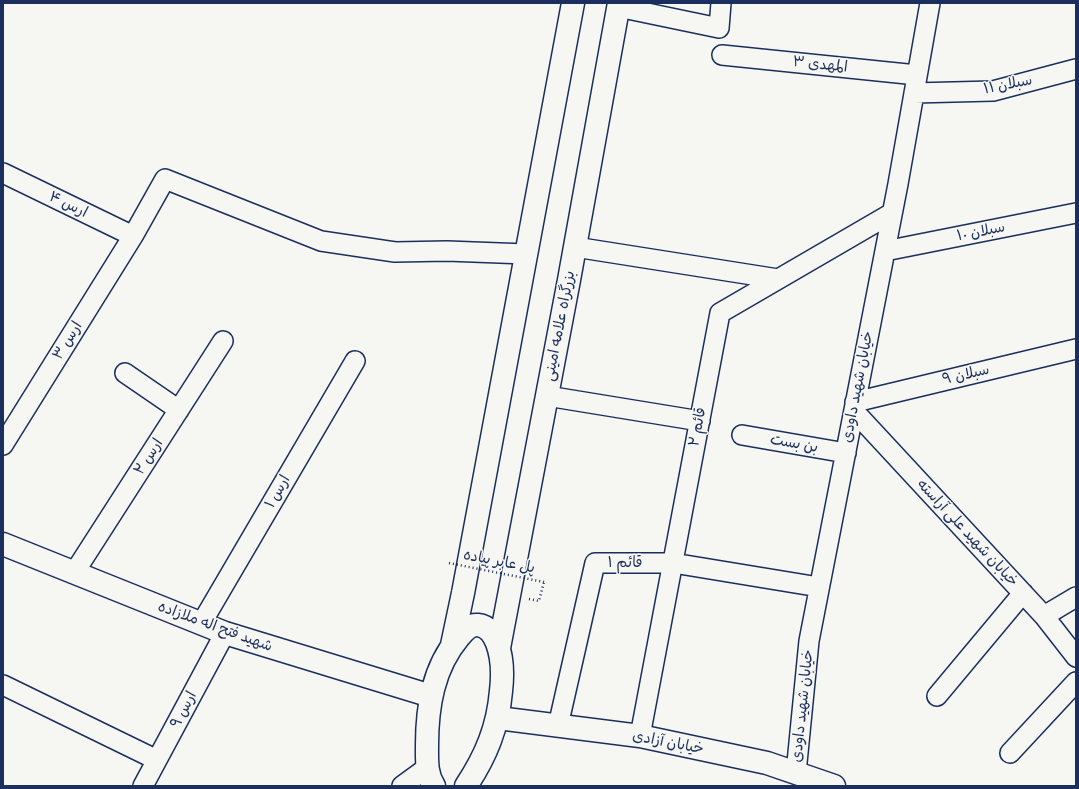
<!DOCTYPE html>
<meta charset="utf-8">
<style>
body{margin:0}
#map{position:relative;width:1079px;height:789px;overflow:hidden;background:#f6f6f2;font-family:Itim,sans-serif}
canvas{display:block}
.frame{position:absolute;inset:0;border:4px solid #1b2f5e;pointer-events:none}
</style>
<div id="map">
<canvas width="1079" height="789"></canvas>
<div class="frame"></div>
</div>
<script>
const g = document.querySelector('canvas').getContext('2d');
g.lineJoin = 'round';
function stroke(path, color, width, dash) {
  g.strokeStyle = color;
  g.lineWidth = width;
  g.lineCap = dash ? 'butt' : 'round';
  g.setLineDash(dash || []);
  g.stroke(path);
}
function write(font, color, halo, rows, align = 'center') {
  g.font = font + ' Itim,"Playpen Sans Arabic",sans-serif';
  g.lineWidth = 3;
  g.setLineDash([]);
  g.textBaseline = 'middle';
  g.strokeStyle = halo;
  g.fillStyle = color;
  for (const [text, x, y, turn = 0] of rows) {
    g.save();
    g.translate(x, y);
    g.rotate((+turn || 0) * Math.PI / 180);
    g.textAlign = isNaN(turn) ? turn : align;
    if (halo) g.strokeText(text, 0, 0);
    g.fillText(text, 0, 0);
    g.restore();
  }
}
const path = new Path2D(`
 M529,599L539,601L544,582`);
const minor = new Path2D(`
 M618,7L719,28L721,3
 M722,55L917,75
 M914,93L993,91L1076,69
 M3,173L133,236
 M575,247L778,279
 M885,251L1076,213
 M125,373L179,410
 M547,396L700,421
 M855,402L1076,349
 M854,411L1044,616L1076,657
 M742,435L846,453
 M3,445L133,236L165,179L321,241L395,252L447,251L526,254
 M74,573L223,341
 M1044,616L1076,597
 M201,624L355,361
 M3,685L157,760
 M937,696L1023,593
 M558,726L595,563H673L819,587
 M640,736L720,313L892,213
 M1010,753L1076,682
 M796,773L809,641L898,184L930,3
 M143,786L225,633
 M402,786L428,767`);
const major = new Path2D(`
 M3,544L225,633L431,696
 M498,718L640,736L767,763L834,786`);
const highway = new Path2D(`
 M452,645L463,593L573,3
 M499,648L569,280L619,3
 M434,786C426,774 427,760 427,745C427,707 433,668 459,637C464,631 469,624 478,625C488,626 494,635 497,643C503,659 503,674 501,691C498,727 486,756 466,786`);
const pathBridge = new Path2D(`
 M449,563L544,582`);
const streetNames = [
 ["المهدی ۳",820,65,6],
 ["سبلان ۱۱",1008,85,-11],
 ["ارس ۴",68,205,26],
 ["سبلان ۱۰",981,232,-11],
 ["بزرگراه علامه امینی",560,326,-79],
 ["ارس ۳",68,341,-58],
 ["سبلان ۹",966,375,-13],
 ["خیابان شهید داودی",858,387,-79],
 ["قائم ۲",698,427,-79],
 ["بن بست",794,444,10],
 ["ارس ۲",149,457,-57],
 ["ارس ۱",278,492,-60],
 ["خیابان شهید علی آراسته",967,533,47],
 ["پل عابر پیاده",499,562,11],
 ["قائم ۱",625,563],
 ["شهید فتح اله ملازاده",215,627,20],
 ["خیابان شهید داودی",803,706,-84],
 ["ارس ۹",184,710,-62],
 ["خیابان آزادی",668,743,11]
];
stroke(minor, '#1b2f5e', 22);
stroke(major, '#1b2f5e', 25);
stroke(highway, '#1b2f5e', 25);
stroke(path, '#1b2f5e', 2.5, [1, 3]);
stroke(minor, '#f6f6f2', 19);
stroke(major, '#f6f6f2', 22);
stroke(highway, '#f6f6f2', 22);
stroke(pathBridge, '#1b2f5e', 2.5, [1, 3]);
write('15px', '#1b2f5e', '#f6f6f2', streetNames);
</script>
